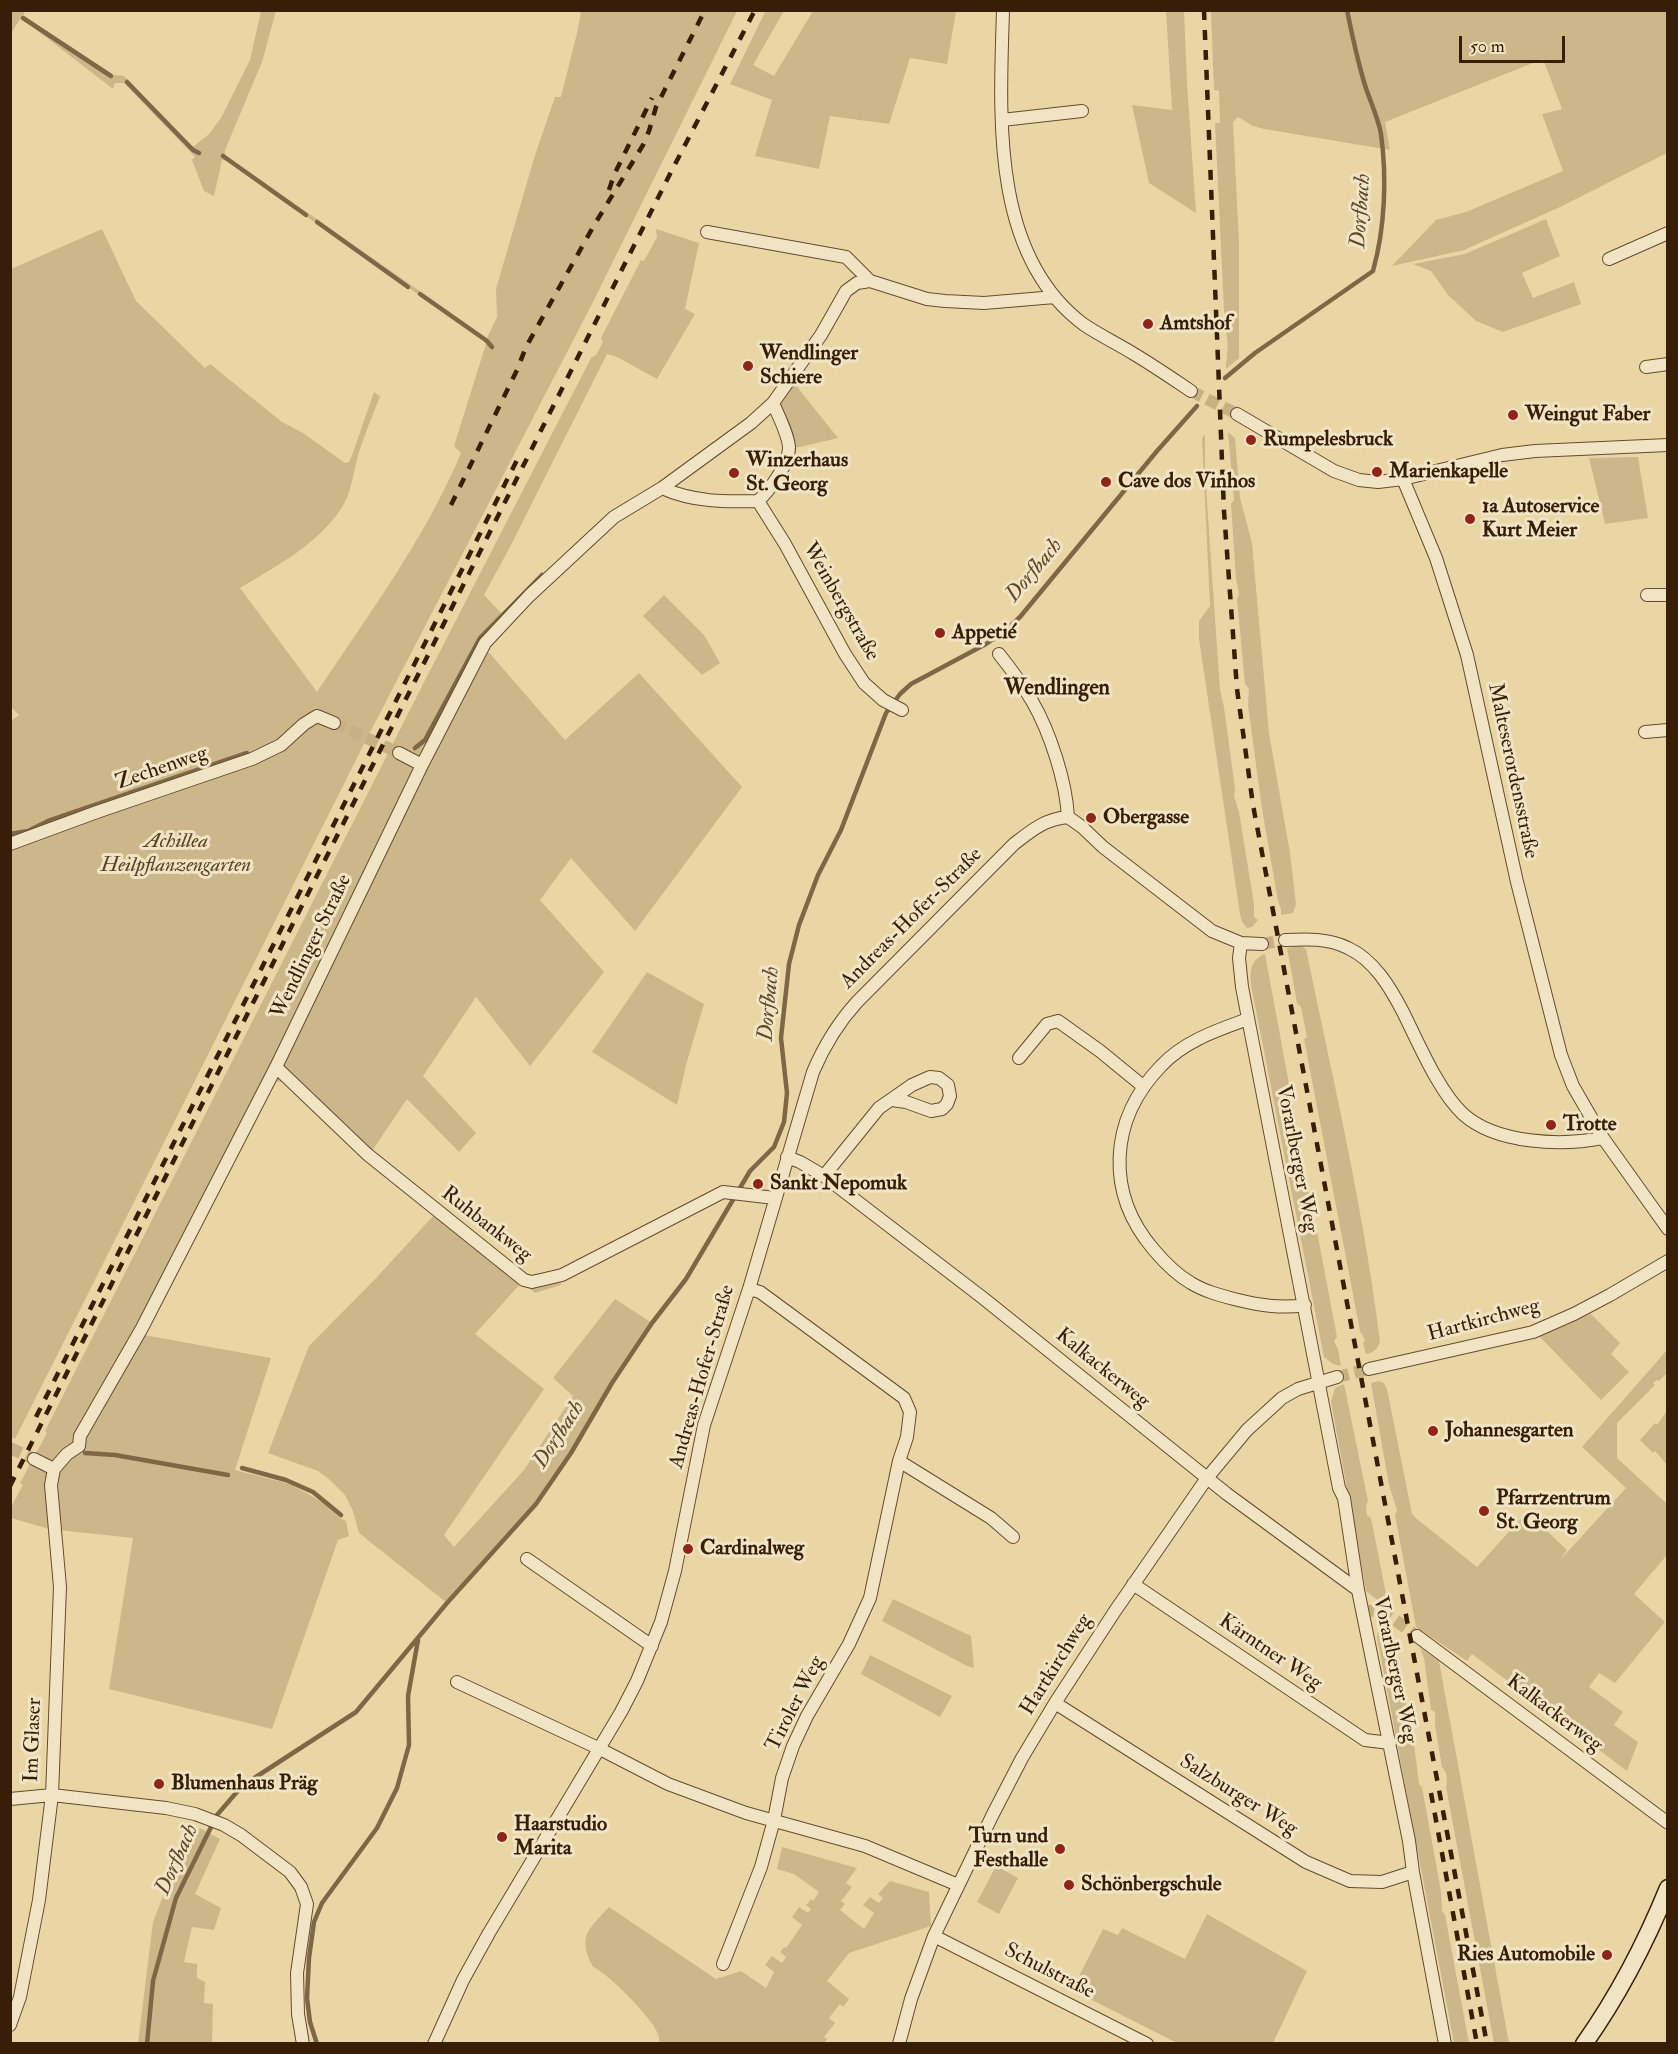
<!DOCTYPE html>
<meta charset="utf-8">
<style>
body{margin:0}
#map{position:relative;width:1678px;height:2054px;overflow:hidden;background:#ead6a5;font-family:"IM FELL Double Pica",serif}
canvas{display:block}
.frame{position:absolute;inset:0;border:12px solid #381e06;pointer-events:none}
.scale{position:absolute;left:1459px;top:36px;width:106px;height:27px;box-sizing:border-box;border:3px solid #381e06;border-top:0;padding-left:8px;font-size:18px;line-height:21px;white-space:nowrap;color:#381e06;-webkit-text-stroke:4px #f1e4c4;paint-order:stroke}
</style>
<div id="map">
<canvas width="1678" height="2054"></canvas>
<div class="frame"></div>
<div class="scale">50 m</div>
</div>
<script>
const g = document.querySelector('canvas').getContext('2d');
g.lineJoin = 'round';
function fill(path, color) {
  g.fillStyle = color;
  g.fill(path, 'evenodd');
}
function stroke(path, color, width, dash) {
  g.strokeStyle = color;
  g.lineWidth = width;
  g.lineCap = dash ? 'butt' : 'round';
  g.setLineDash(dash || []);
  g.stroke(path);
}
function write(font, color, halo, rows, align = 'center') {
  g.font = font + ' "IM FELL Double Pica",serif';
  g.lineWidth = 6;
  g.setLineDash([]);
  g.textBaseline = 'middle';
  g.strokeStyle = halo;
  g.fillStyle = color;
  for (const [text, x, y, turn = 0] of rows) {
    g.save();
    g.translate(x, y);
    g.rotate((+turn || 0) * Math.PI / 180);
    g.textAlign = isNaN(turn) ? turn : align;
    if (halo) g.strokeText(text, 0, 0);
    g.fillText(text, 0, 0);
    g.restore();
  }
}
const green = new Path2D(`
 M766,10L784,11L753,65L774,76L813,11H956L947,64L910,58L889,124L830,116L819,169L755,156L772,100L730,84Z
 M11,11H25L23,16L113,75L124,76L193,147L209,134L221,118L250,60L261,11H276L262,62L225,150V155L487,338L497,317L496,289L535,155L555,97H561L577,33L581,11H737L592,304L364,744L15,1439L10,1436V722L19,715L10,706L11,269L102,229L136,301L205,368L210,364L282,422L303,433L345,463L349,462L351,458L374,392L380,396C373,415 365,433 359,452C353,471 352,493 341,509C317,545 275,567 240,588L317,692C368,615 425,539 461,453L454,446L486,344L482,339L227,161L222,160L214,196L204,191L192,160L195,157L124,83H115L113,89L21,18L11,33Z
 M1166,11H1184L1187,83L1196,213L1149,183L1132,105L1172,110Z
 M1211,11H1667V153L1560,207L1464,250L1392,266L1436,220L1466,212L1563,171L1542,114L1562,109L1543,59L1385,122L1390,150L1264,129L1253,126L1238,117L1233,122L1239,242V358L1226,369C1226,358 1230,340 1225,331L1215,123H1220L1219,91L1214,90Z
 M1546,219L1560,256L1522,273L1533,298L1574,282L1581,304L1503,332L1476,321L1448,295L1431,271L1413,264L1465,254Z
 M656,229L699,243L685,309L695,314L657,379L617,357L607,354L511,545L484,595L503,615L479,641L565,740L639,673L742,787L635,931L571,858L540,900L604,972L530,1066L476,997L423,1076L476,1133L459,1152L407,1099L372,1151L524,1274L531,1277H542L572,1265L651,1222L650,1232L560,1280L561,1285L535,1293L522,1282L475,1334L544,1389L444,1535L454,1547L524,1470L573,1396L553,1378L615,1299L652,1323L612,1383L571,1453L536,1504L447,1603L359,1533L353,1511L345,1495L330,1480L318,1471L268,1453L309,1346L377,1277L434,1215L365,1160L282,1082L271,1081L144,1335L271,1358L235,1470L291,1484L325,1504L340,1518L346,1521L349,1536L338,1540L272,1729L109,1689L133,1538L49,1529L11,1518L10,1509L23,1485L20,1483L47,1433L45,1431L420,690L591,358L596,355L603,342L601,338L641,260L644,261L657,237Z
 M790,378L838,438L800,447L789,448L773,403Z
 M1228,432L1235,438L1240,498L1252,543L1269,733L1290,853L1296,904L1293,913L1281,915V909L1278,901L1262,809L1248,705L1249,689L1245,684L1237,599L1239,594L1236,579L1231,504L1234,500Z
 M1205,434V473L1220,690L1224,707L1235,789L1234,796L1239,812L1254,904V917L1258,920L1252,927L1247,928L1242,922L1240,914L1199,639V621L1210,606L1202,438Z
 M1638,457L1648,518L1605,524L1589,458Z
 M664,595L704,635L720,663L702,675L643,616Z
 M1301,946L1306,949C1333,1080 1364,1210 1380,1342C1377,1350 1374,1352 1366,1354L1363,1343L1365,1340L1360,1331L1304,1039L1307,1037L1301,1007L1297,1003L1287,948Z
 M1265,954L1307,1181L1309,1196L1311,1200L1337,1337L1334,1341L1338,1349L1341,1366L1333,1364L1324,1357L1251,985C1250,971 1250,960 1265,954Z
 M647,972L704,1004L686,1065L677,1105L592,1052Z
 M1591,1314L1620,1343L1611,1354L1629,1372L1601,1400L1538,1335Z
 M1667,1350V1368L1665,1370L1667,1373L1659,1381L1657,1380L1653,1383L1655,1385L1617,1423V1458L1667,1504V1555L1634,1594L1665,1622L1615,1683L1599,1673L1589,1687L1623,1712L1614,1725L1638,1742L1627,1771L1472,1654L1467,1661L1416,1627L1395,1515L1397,1510L1389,1485L1371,1383L1379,1381L1384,1383L1387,1389L1412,1514L1417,1519L1477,1567L1527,1512L1567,1550L1560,1560L1626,1488L1582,1447Z
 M1344,1384L1368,1501L1366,1506L1367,1515L1371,1518L1389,1609L1366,1591L1331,1402L1335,1388Z
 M1667,1411V1465L1655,1451L1653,1453L1640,1440L1655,1423L1657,1425Z
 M893,1599L971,1636L974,1668L967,1666L882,1621Z
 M1383,1625H1387L1392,1628L1398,1670L1400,1673L1413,1736L1419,1784L1422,1787L1441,1891L1442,1911L1445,1915L1469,2043H1454L1377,1637L1378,1630Z
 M1420,1648L1439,1661L1509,2043H1494L1446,1787C1448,1779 1447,1773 1442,1767L1435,1725V1712L1431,1710L1424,1658Z
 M870,1655L952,1696L940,1717L861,1674Z
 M200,1828L220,1839L195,1894L221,1908L214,1930L192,1927L184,1962L197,1964V1978L205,1982L204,2003L213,2004L212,2043H138L153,1922L174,1868L189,1841Z
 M782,1847L857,1868L846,1883L852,1887L841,1901L845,1904L840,1910L864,1929L874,1913L863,1905L870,1897L879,1903L883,1898L878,1894L890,1881L929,1892L931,1926L849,1953L827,1981L849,1999L843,2007L840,2004L829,2018L835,2023L824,2037L827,2039L824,2043H660C659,2040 659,2037 658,2034C654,2020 607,1972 593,1967C577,1936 588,1930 609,1907L716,1979L741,1971L766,1988L774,1972L765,1965L772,1956L782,1963L786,1957L780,1952L784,1947L786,1948L802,1925L792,1917L799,1907L808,1913L811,1909L806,1905L811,1899L813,1901L819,1892L794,1874L777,1869Z
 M996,1866L1018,1878L999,1914L977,1902Z
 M1207,1914L1307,1971L1273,2043H1177L1072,1990L1103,1929L1118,1935L1122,1928L1185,1959Z`);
const stream = new Path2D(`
 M23,18L111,76
 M127,82L193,150L199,153
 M223,156L306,215
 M317,222L408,287
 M420,294L487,341L492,347
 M1225,378L1255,353L1373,271C1385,228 1387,178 1381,134C1378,117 1369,99 1364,82C1357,58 1352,35 1347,10
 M415,748L425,740L480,638L542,575
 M10,834L28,831L48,821L247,753
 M85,1453L115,1455L228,1475
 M242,1468L286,1480L313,1492L341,1515
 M147,2044L153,1981L176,1898L217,1815L242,1786L356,1712L447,1603L536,1504L571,1453L612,1383L652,1323L686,1279L750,1171L774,1147L784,1122L787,1093L781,1038L789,964L799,925L818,875L841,830L886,713L900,694L911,684L986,644L1004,632L1020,617L1157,451L1197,406
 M317,2044L310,2022L307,1998L309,1958L314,1922L322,1903L377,1828L397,1788L409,1745L408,1696L418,1640`);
const streetTunnel = new Path2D(`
 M1191,391L1237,414
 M334,723L399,753
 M1262,944L1285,940
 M1337,1377L1369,1369
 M10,1448L34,1459
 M1362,1612C1384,1606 1400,1625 1417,1636`);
const street = new Path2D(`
 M1003,10C1000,114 990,254 1083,324C1099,335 1118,344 1134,354C1154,366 1173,379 1191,391
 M1002,120L1082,111
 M707,232L846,257L870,281
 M1609,259L1668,233
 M1646,367L1668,364
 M1237,414L1334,471L1359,480L1378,482L1403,479L1502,455L1535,451L1668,445
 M1403,479L1436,558L1467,655L1517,882L1561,1055L1573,1086L1603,1138L1668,1229
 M662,488C693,502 725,502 758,501C769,491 789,464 789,448C789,436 778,415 773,403
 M758,501L785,544L845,654L864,683L883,700L902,710
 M1647,595H1668
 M999,654C1011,669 1022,684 1032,701C1050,732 1066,781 1068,817
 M1645,732L1668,730
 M399,753L422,765
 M1068,817L1082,827L1103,847L1212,931L1241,943L1262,944
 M10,844L97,812L252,759L281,745L304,724L317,716L334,723
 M1285,940C1307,939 1328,938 1348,948C1374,960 1390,987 1403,1012C1418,1042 1439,1092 1463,1114C1496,1144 1561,1146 1603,1138
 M1241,943L1239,958L1242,987L1339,1488L1344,1498L1358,1590L1409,1841L1413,1872L1445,2044
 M1248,1019C1218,1030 1184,1041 1161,1066C1109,1120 1105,1193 1154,1250C1165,1263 1177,1275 1191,1283C1204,1291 1219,1295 1234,1299C1258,1305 1281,1309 1305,1305
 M1019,1058L1047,1024L1058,1021L1100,1051L1144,1087
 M276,1067L367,1154L524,1280L532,1282L562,1275L723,1192L775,1198
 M787,1157L800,1162L824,1176L983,1298L1227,1494L1358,1590
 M824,1176L879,1108L912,1085L930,1077L939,1078L948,1085L950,1096L947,1104L942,1109L931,1111L906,1102L892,1100
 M749,1289L760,1292L904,1398L910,1412L907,1437L899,1461
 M1369,1369L1533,1332L1574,1314L1610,1295L1668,1261
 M34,1459L54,1469
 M54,1469L67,1454L79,1446L80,1436L142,1328L276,1067L422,765L485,643L529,596L614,517L662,488L751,423L773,403L821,335L846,291L857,283L870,281L927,299L945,301L984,303L1055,297
 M527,1559L652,1646
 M1133,1584L1365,1740L1390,1743
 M1417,1636L1668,1823
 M457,1682L598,1748L668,1784L746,1813L865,1846L958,1885
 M1055,1703L1306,1862L1350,1881L1382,1882L1413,1872
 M10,1799L52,1795L166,1808L195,1814L224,1825L241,1835L290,1872L301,1887L307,1904L297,1973L298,2014L303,2044
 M934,1936L1147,2044
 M723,1964L761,1867L774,1820L782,1778L793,1746L807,1716L849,1644L870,1598L899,1461L991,1518L1013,1537
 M10,2025L20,1997L39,1900L52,1795L60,1587L51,1485L54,1469
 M434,2044L463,1980L489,1933L621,1712L637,1681L661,1622L675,1571L704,1425L749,1289L813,1072C824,1046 837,1024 857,1002L1014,844C1032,830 1045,819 1068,817
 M899,2044L911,1999L934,1936L993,1814L1022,1758L1055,1703L1115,1611L1207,1478L1247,1430L1282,1398L1298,1389L1337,1377`);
const secondary = new Path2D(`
 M1584,2044C1618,1996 1646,1942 1668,1888`);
const rail = new Path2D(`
 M1204,10L1224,511L1237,689L1253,805L1487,2044
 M609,190L614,175L652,98
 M451,505L517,370L526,347L593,227L643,145L649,131L656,107L705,10
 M36,1417L517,460
 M10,1486L671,172L755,10
 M1431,1793L1477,2044`);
const markers = [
 [1148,324,6,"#8f2418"],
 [748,366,6,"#8f2418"],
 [1513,415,6,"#8f2418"],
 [1251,440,6,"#8f2418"],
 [1377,472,6,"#8f2418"],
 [734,473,6,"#8f2418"],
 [1106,482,6,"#8f2418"],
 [1470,519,6,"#8f2418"],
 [940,633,6,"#8f2418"],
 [1091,818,6,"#8f2418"],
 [1551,1125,6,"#8f2418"],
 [758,1184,6,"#8f2418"],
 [1433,1431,6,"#8f2418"],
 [1484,1511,6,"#8f2418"],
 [688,1549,6,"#8f2418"],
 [159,1784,6,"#8f2418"],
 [502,1837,6,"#8f2418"],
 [1060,1849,6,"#8f2418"],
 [1069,1885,6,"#8f2418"],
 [1607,1955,6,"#8f2418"]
];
const poiNames = [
 ["Amtshof",1160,324],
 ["Wendlinger",760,354],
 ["Schiere",760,378],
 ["Weingut Faber",1525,415],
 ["Rumpelesbruck",1263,440],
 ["Winzerhaus",746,461],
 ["St. Georg",746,485],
 ["Marienkapelle",1389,472],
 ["Cave dos Vinhos",1118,482],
 ["1a Autoservice",1482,507],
 ["Kurt Meier",1482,531],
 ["Appetié",952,633],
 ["Obergasse",1103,818],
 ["Trotte",1563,1125],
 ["Sankt Nepomuk",770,1184],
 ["Johannesgarten",1445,1431],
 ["Pfarrzentrum",1496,1499],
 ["St. Georg",1496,1523],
 ["Cardinalweg",700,1549],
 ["Blumenhaus Präg",171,1784],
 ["Haarstudio",514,1825],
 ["Marita",514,1849],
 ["Turn und",1048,1837,"right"],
 ["Festhalle",1048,1861,"right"],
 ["Schönbergschule",1081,1885],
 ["Ries Automobile",1595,1955,"right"]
];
const streetNames = [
 ["Weinbergstraße",840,602,60],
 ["Zechenweg",162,769,-19],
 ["Malteserordensstraße",1512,771,78],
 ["Andreas-Hofer-Straße",912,919,-45],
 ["Wendlinger Straße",312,947,-64],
 ["Vorarlberger Weg",1296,1159,79],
 ["Ruhbankweg",486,1225,38],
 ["Hartkirchweg",1484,1321,-15],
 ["Kalkackerweg",1102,1369,39],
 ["Andreas-Hofer-Straße",703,1377,-74],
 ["Kärntner Weg",1270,1653,34],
 ["Hartkirchweg",1057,1665,-58],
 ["Vorarlberger Weg",1394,1670,78],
 ["Tiroler Weg",796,1704,-63],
 ["Kalkackerweg",1554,1714,37],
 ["Im Glaser",34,1740,-88],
 ["Salzburger Weg",1238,1796,32],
 ["Schulstraße",1049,1972,27]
];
const parkNames = [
 ["Achillea",176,842],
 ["Heilpflanzengarten",176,866]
];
const waterNames = [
 ["Dorfbach",1362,211,-86],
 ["Dorfbach",1035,571,-50],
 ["Dorfbach",770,1004,-85],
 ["Dorfbach",560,1435,-57],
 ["Dorfbach",178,1860,-66]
];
const neighbourhoodNames = [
 ["Wendlingen",1057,689]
];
fill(green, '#ccb78a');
stroke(stream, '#7e6745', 4.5);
stroke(streetTunnel, '#c6b185', 12, [12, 6]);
stroke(street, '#644c2e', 14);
stroke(secondary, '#381e06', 19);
stroke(street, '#f1e4c4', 12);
stroke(secondary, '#f1e4c4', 16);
stroke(rail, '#381e06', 4.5, [10, 10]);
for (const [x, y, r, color] of markers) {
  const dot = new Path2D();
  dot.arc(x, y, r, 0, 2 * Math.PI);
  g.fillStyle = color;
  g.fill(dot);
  stroke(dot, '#f1e4c4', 2);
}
write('bold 21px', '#381e06', '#f1e4c4', poiNames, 'left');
write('21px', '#381e06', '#f1e4c4', streetNames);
write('italic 21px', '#5d4427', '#f1e4c4', parkNames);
write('italic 22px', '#61482b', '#f1e4c4', waterNames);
write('bold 22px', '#381e06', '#f1e4c4', neighbourhoodNames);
</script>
